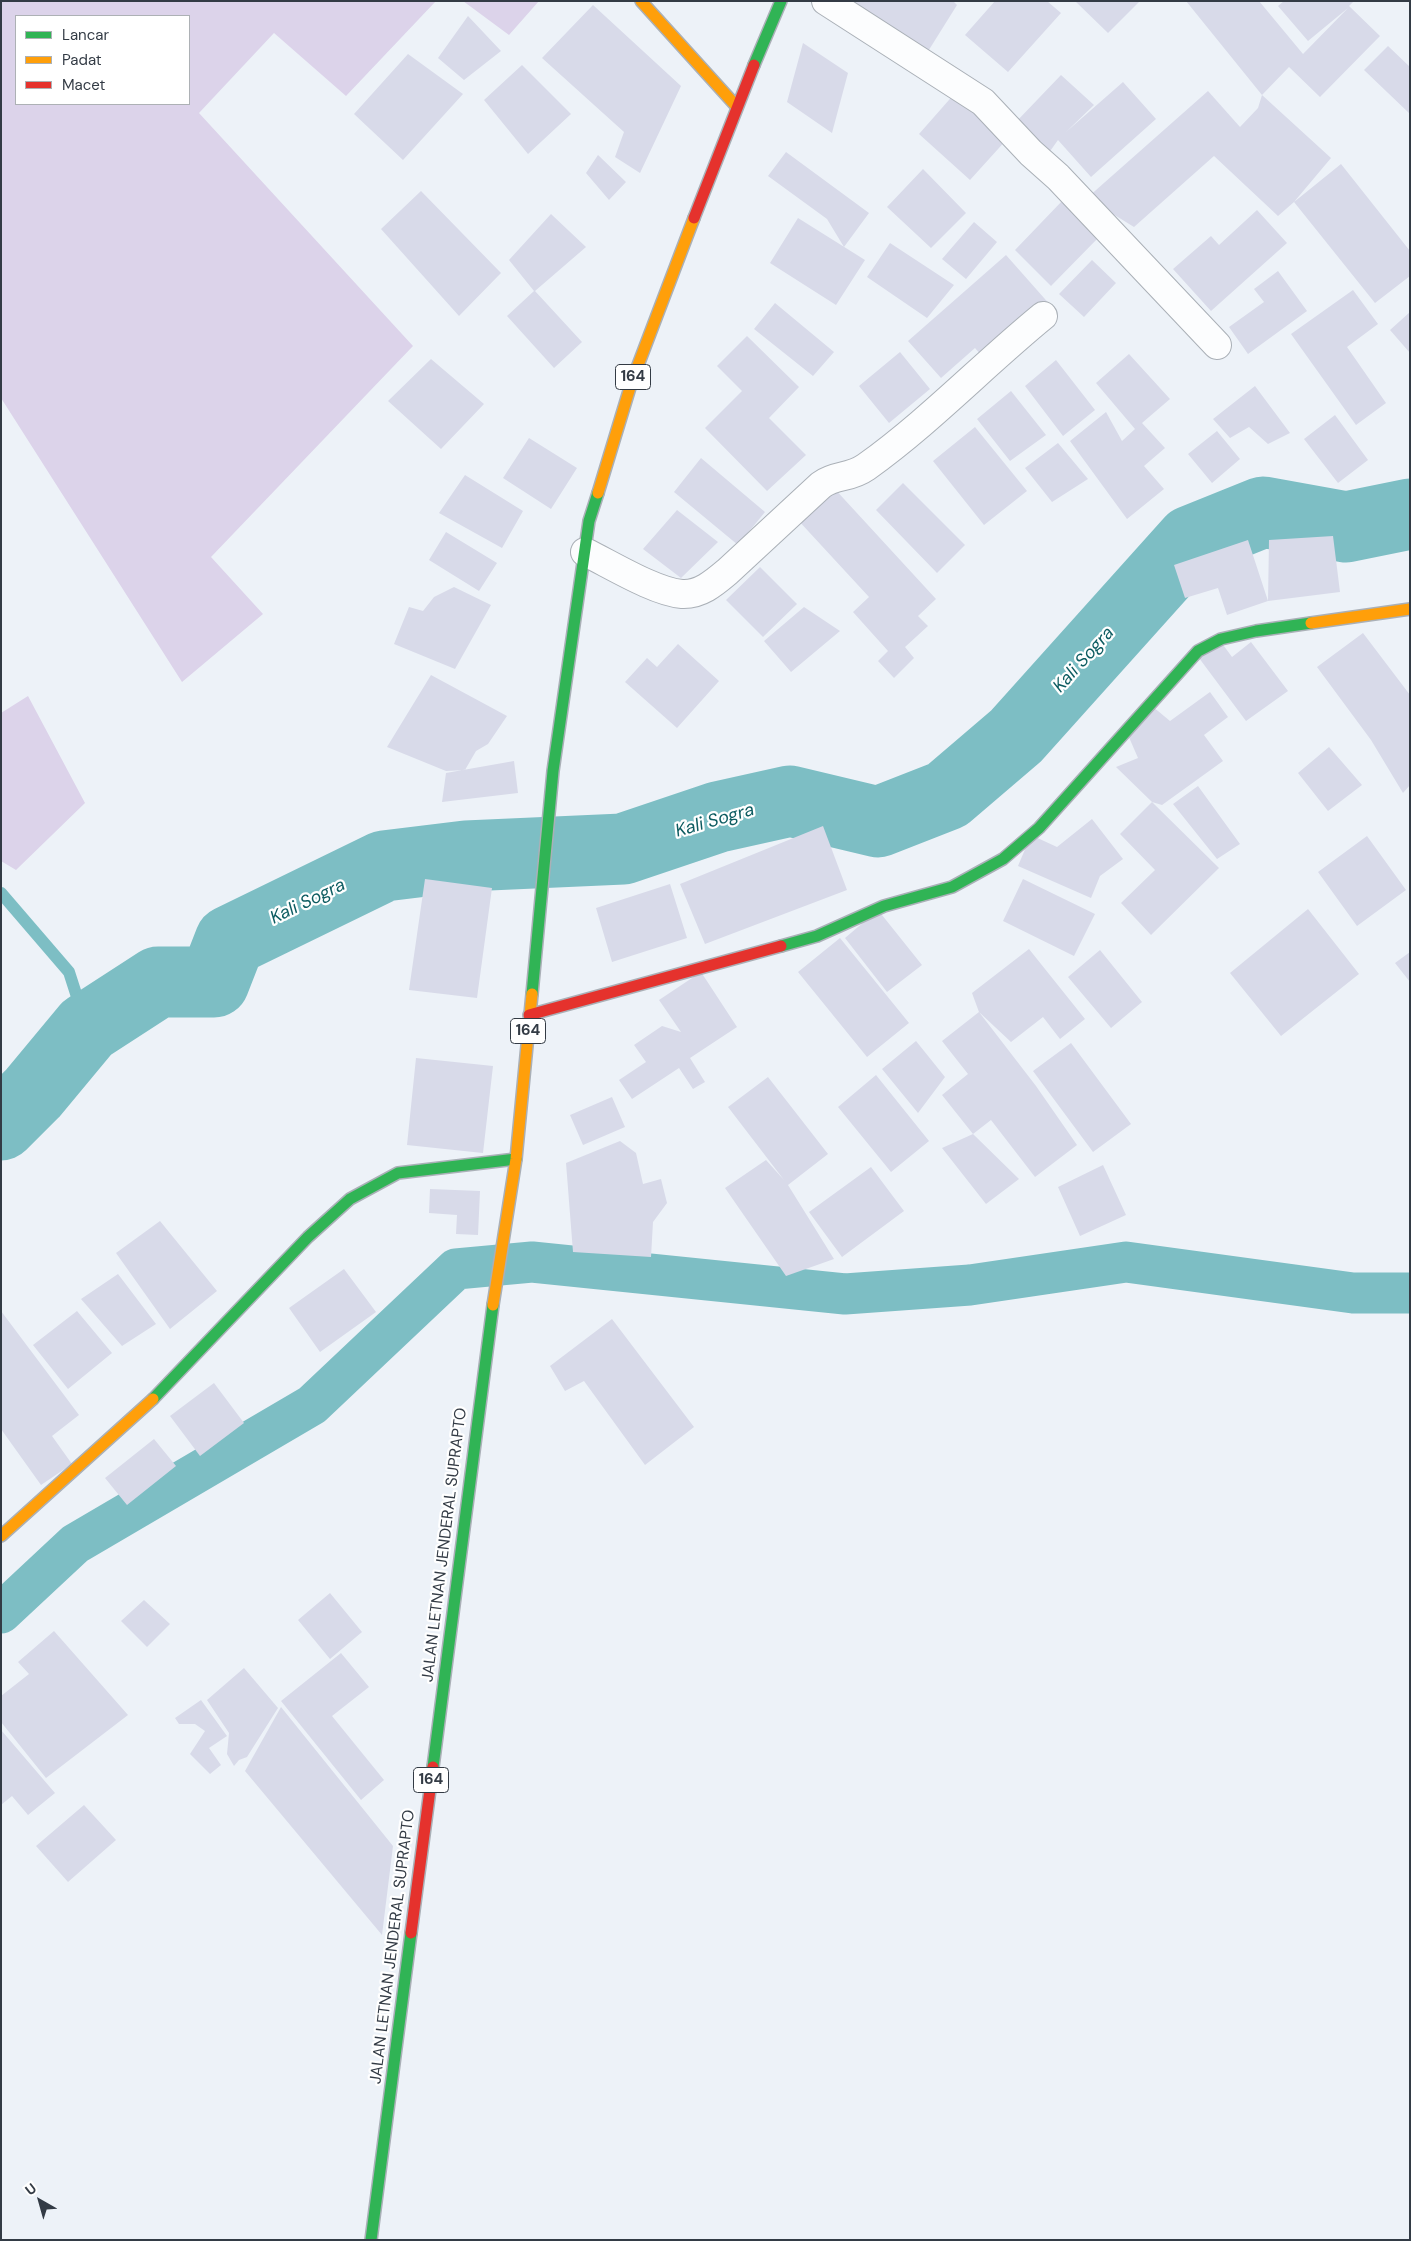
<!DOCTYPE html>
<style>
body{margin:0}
#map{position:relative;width:1411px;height:2241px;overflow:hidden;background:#edf2f8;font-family:"DM Sans",sans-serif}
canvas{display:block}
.frame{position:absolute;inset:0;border:2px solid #333b45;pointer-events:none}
.legend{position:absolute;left:15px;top:15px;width:175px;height:90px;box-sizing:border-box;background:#fff;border:1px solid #adb1b5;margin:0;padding:6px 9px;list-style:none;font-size:15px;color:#333b45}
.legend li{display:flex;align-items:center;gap:10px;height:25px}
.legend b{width:25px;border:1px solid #adb1b5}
.north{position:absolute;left:15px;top:2176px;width:50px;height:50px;-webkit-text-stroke:4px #fff;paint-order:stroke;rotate:322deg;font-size:14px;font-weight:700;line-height:20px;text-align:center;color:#333b45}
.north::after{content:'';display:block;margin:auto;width:18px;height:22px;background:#333b45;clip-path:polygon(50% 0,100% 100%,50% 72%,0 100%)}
</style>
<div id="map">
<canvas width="1411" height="2241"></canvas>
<div class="frame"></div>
<ul class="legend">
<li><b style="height:6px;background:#30b455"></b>Lancar</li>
<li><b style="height:6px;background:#ff9f0a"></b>Padat</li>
<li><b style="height:6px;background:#e5322d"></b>Macet</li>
</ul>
<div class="north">U</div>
</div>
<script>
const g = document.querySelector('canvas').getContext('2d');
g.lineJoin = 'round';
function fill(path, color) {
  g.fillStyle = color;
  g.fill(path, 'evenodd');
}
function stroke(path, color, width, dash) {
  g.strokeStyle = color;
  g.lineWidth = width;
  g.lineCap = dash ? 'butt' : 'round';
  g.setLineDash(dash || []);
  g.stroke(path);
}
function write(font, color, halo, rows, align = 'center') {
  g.font = font + ' "DM Sans",sans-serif';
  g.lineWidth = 4.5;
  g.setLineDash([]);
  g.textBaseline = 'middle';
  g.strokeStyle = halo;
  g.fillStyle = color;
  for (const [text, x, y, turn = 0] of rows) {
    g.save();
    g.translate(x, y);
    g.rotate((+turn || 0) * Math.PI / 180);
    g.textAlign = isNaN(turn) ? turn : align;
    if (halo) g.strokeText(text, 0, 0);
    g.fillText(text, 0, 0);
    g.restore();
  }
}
const green = new Path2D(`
 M1,1H436L346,96L274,33L199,113L413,346L211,557L263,614L182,682L1,398ZM16,16H189V104H16Z
 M463,1H539L509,35Z
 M28,696L85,803L16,870L1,861V713Z`);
const stream = new Path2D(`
 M1,893L69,972L87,1028`);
const canal = new Path2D(`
 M1,1613L75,1544L312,1405L456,1269L532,1262L845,1294L970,1285L1126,1262L1353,1293H1410`);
const river = new Path2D(`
 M1,1125L33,1093L87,1028L158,982H214L230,941L384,866L466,856L623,849L718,817L790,801L878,822L947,795L1016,736L1191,541L1263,512L1346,527L1410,514`);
const building = new Path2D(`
 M847,1H953L957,5L927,53Z
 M995,1H1047L1061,13L1008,72L965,35Z
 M1075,1H1140L1108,33Z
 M1186,1H1259L1303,54L1348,8L1308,41L1278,6L1284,1H1354L1349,6L1380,36L1320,97L1289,67L1262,95L1331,158L1294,202L1278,216L1214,156L1134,227L1087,198L1208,91L1240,127L1258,108L1262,95Z
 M593,5L681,86L640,173L615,157L624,132L542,58Z
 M468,16L501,51L464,80L438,58Z
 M803,43L848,73L832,133L787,102Z
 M1388,46L1410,67V114L1364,70Z
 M408,54L463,94L403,160L354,114Z
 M522,65L571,114L528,154L484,100Z
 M1061,75L1094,105L1066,132L1123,82L1156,119L1091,177L1058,140L1048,154L1015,123Z
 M956,92L1008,138L970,180L919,134Z
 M786,152L869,213L844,247L827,219L768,176Z
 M598,155L626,182L609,200L586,173Z
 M1341,164L1410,251V276L1375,303L1294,202Z
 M923,169L966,213L931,248L887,207Z
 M421,191L501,273L459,316L381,229Z
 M1063,200L1100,236L1051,286L1015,250Z
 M1257,210L1287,243L1211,311L1173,269L1211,236L1219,245Z
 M551,214L586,247L535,291L582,342L554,368L507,316L534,291L509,260Z
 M798,218L865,260L836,305L770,263Z
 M974,222L997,242L966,279L942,259Z
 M890,243L954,285L927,318L867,277Z
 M1006,255L1052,307L988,363L975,348L941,378L908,341Z
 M1092,260L1116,283L1084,317L1059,294Z
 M1278,271L1307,311L1248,354L1229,327L1264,302L1254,289Z
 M1353,290L1378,324L1347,347L1386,403L1356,425L1291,334Z
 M775,303L834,352L813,376L754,329Z
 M1410,312V353L1390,330Z
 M747,336L799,387L769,418L806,455L767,491L705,428L742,391L717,366Z
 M900,352L930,389L889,423L859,386Z
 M1129,354L1170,399L1142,423L1165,448L1144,466L1164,489L1127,519L1070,441L1106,412L1122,441L1135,429L1096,383Z
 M431,359L484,404L441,449L388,401Z
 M1056,360L1095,410L1063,436L1025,386Z
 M1255,386L1290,433L1268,444L1249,427L1230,438L1213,419Z
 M1011,391L1046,435L1010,461L977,419Z
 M1335,415L1368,460L1338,483L1304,439Z
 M975,427L1027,491L984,525L933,461Z
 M1217,431L1240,459L1212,483L1188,454Z
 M529,438L577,468L551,509L503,478Z
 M1058,443L1088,479L1052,502L1025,468Z
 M701,458L765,512L738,545L674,492Z
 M465,475L523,511L502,548L439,513Z
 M903,483L965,545L937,573L876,510Z
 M833,487L936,599L918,616L928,626L905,647L914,658L894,678L878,661L888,651L853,612L869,597L797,519Z
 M677,510L718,542L681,578L643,549Z
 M446,532L497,563L479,591L429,560Z
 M1333,536L1340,592L1268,601L1269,540Z
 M1248,540L1268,601L1227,615L1218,588L1185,598L1174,565Z
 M760,567L797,604L763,637L726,600Z
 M454,587L491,605L455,669L394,644L409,607L423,611L434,597Z
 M804,607L840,631L791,672L764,641Z
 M1363,633L1410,695V785L1403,793L1371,740L1317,667Z
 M1221,642L1232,657L1251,642L1288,691L1246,721L1199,658Z
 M678,644L719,681L677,728L625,682L647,658L657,667Z
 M431,675L507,716L488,744L476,751L465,770L446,771L387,747Z
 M1210,692L1228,717L1204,735L1223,761L1162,805L1152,802L1116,767L1138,758L1128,735L1152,706L1170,721Z
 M1329,747L1362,785L1328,811L1298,773Z
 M514,761L518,793L442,802L446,773Z
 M1198,786L1240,844L1217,859L1173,804Z
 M1152,802L1219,868L1151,935L1121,903L1155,870L1120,834Z
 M1092,819L1123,859L1100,876L1091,898L1018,866L1031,835L1057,847Z
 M823,826L847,890L705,944L680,884Z
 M1367,836L1406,890L1357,926L1318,872Z
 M425,879L492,888L477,998L409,990Z
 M1023,879L1095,914L1074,956L1003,921Z
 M670,884L687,938L612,962L596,908Z
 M1308,909L1359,974L1281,1036L1230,973Z
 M878,910L922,965L887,992L845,938Z
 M840,938L909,1023L867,1057L798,972Z
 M1029,949L1085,1019L1060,1039L1043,1017L1011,1042L979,1012L1036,1086L1077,1145L1035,1177L991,1120L973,1134L942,1095L968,1074L942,1041L979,1012L972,993Z
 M1100,950L1142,1002L1111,1028L1068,977Z
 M1410,952V982L1395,963Z
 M701,972L737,1027L690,1058L705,1082L693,1089L679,1068L632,1099L619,1080L646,1062L634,1045L662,1026L681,1032L659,1000Z
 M916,1041L945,1077L918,1113L882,1069Z
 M1071,1043L1131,1124L1093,1152L1033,1071Z
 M416,1058L493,1066L483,1153L407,1145Z
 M876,1075L929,1141L891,1172L838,1107Z
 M768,1077L828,1154L788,1185L834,1259L786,1276L725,1188L766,1160L784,1180L728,1107Z
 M612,1097L625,1127L583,1145L570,1115Z
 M973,1134L1019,1179L986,1204L942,1148Z
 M620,1141L636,1153L643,1184L661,1179L667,1203L653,1222L651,1257L573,1252L566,1163Z
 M1103,1165L1126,1215L1080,1236L1058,1187Z
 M871,1167L904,1211L842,1257L809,1212Z
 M430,1189L480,1191L478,1235L456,1234L457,1215L429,1213Z
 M160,1221L217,1291L170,1329L116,1253Z
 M344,1269L376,1312L320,1352L289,1308Z
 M118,1274L156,1324L122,1346L81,1299Z
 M1,1311L79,1415L52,1436L72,1464L41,1485L1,1429Z
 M77,1311L112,1353L68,1389L33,1345Z
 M612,1319L694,1427L645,1465L584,1381L565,1391L550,1366Z
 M214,1383L244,1423L200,1456L170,1416Z
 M154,1439L176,1466L127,1505L105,1478Z
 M330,1593L362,1632L330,1659L298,1620Z
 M144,1600L170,1624L147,1647L121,1621Z
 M54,1631L128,1715L46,1778L1,1722V1696L29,1674L18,1662Z
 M341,1653L369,1687L332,1716L384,1780L361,1800L281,1701Z
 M244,1668L278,1708L247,1757L239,1760L234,1766L227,1754L229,1733L207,1700Z
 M201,1700L227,1736L209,1748L221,1765L210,1774L190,1754L205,1731L195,1724H179L175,1718Z
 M281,1707L393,1846L382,1935L245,1771Z
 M1,1730L55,1793L28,1815L12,1796L1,1805Z
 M84,1805L116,1840L68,1882L36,1846Z`);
const street = new Path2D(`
 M826,1L983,102L1031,153L1058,177L1217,345
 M585,552C610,564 655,592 682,594C700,595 714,583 727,572L821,485C836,474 849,479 866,467C929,422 983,365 1043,316`);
const fast = new Path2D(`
 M754,65L781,1
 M781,946L817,936L884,906L952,887L1003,859L1039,828L1198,651L1221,639L1256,631L1311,623
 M532,994L553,771L589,521L598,493
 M153,1399L308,1237L350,1199L398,1173L516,1159
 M433,1767L493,1305
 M371,2240L411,1933`);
const slow = new Path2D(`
 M641,1L737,107
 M598,493L632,381L694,218
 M1311,623L1410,609
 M493,1305L516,1159L532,994
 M1,1536L153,1399`);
const jam = new Path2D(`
 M694,218L754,65
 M529,1015L781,946
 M411,1933L433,1767`);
const shields = [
 [633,377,35],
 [528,1031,35],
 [431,1780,35]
];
const shieldNames = [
 ["164",633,377],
 ["164",528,1031],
 ["164",431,1780]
];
const streetNames = [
 ["JALAN LETNAN JENDERAL SUPRAPTO",445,1545,-83],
 ["JALAN LETNAN JENDERAL SUPRAPTO",393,1947,-83]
];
const waterNames = [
 ["Kali Sogra",1084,660,-48],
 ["Kali Sogra",715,821,-16],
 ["Kali Sogra",308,902,-26]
];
fill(green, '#dcd3ea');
stroke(stream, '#7dbec4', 12);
stroke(canal, '#7dbec4', 41);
stroke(river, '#7dbec4', 71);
fill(building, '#d8dae9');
stroke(street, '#aab0b7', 30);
stroke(fast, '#aab0b7', 14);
stroke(slow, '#aab0b7', 14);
stroke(jam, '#aab0b7', 14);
stroke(street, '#fcfdfe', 28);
stroke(fast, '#30b455', 11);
stroke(slow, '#ff9f0a', 11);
stroke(jam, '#e5322d', 11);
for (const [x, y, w] of shields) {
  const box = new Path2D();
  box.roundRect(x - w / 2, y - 12.5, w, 25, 4);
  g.fillStyle = '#fff';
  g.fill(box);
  stroke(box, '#333b45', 1);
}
write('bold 15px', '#333b45', null, shieldNames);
write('16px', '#333b45', '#fff', streetNames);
write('italic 18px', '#0d5c61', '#fff', waterNames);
</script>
